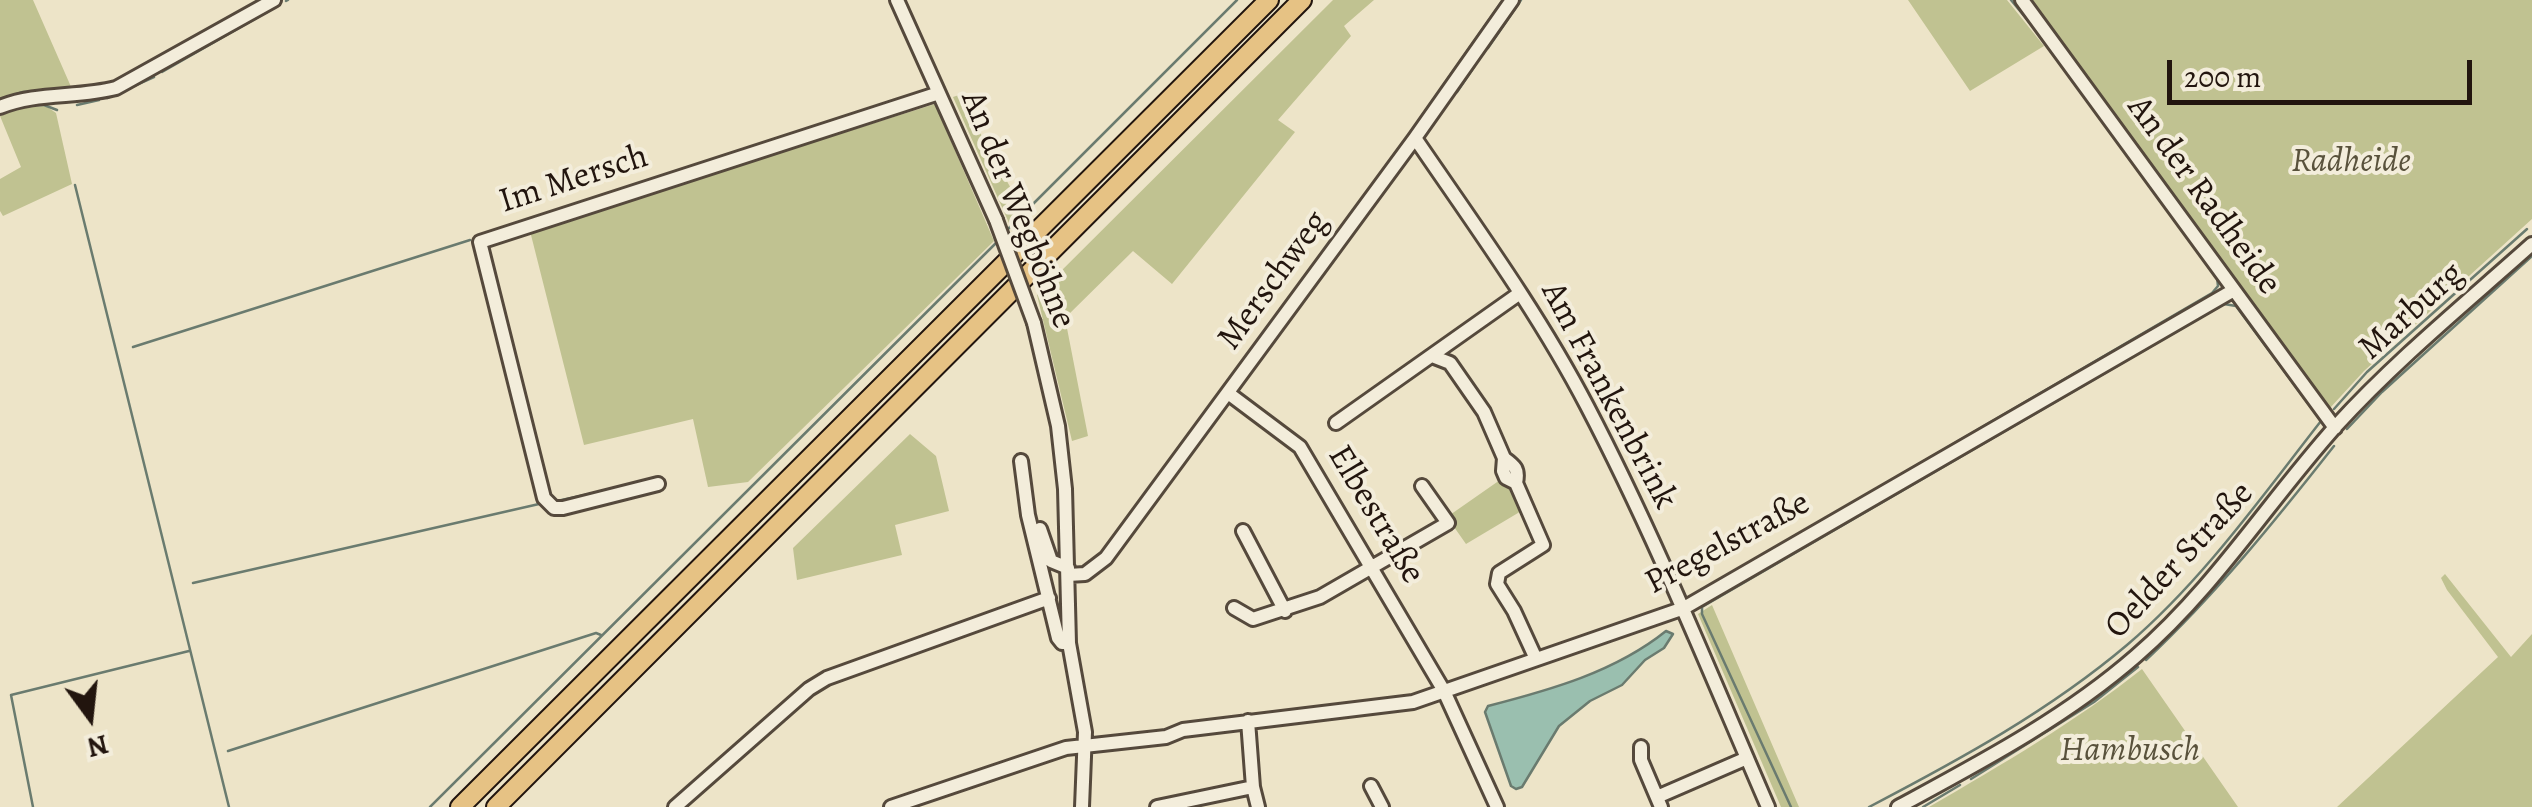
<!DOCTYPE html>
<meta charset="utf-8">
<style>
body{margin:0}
#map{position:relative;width:2532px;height:807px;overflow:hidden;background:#ede4c8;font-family:Alegreya,serif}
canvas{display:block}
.north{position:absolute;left:40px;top:667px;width:100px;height:100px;-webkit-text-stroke:8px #f3eddb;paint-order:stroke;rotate:165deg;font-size:28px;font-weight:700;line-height:40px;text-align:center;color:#22150e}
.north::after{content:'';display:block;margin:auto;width:35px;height:45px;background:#22150e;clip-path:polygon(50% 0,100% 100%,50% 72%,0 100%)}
.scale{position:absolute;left:2167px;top:60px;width:305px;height:45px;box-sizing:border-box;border:5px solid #22150e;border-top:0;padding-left:12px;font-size:30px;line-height:35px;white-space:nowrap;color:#22150e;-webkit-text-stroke:8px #f3eddb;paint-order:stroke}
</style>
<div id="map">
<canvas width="2532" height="807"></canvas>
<div class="north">N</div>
<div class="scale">200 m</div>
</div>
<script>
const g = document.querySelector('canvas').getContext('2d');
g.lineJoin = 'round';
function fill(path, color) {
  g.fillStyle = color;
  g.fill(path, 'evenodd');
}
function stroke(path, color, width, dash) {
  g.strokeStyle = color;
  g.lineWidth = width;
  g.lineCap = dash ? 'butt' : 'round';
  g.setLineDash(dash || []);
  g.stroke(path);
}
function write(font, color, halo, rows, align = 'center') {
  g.font = font + ' Alegreya,serif';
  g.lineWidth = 8;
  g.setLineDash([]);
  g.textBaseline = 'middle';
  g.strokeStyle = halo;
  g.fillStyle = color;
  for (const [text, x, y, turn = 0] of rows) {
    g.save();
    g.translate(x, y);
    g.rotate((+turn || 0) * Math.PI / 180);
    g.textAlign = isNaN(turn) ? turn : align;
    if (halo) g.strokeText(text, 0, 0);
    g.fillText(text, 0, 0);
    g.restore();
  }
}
const green = new Path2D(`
 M0,0H33L72,89L24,91L0,98Z
 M1333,0H1374L1344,26L1351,36L1278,120L1295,132L1172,284L1133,251L1065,318L1088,436L1072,441L1037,295Z
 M1908,0H2007L2044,46L1970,91Z
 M2031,0H2532V219L2364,371L2330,408Z
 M959,95L1023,210L1009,223L953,97Z
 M935,104L994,241L748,482L708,487L693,419L584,445L530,231Z
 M46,106L56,113L72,184L3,216L0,211V179L21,167L0,116L20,108Z
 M910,434L936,456L949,511L895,525L902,555L797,580L793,548Z
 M1500,480L1514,489L1523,510L1466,544L1447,517Z
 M2445,574L2511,657L2532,634V807H2337L2498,657L2447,590L2441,578Z
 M1712,605L1799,807H1781L1698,614Z
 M2142,669L2238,807H1929C2003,764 2075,722 2142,669Z`);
const water = new Path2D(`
 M1666,631L1673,634L1664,648L1645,660L1622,685L1590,701L1559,726L1522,787L1516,789L1511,786L1485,712L1488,706C1550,690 1615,672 1666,631Z`);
const stream = new Path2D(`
 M2011,0L2043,39
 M286,1L288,0
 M1488,48L1521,0
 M162,72L274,8
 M1457,92L1474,67
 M107,98L154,77
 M0,99L23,92L40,91
 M30,105H44L57,110
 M77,105L99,100
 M1419,120L1503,0
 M75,185L229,807
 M1007,230L1237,0
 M133,347L470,240
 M2334,409L2367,372L2527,229
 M2347,429L2382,392L2532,256
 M557,501L594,493
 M193,583L539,504
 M1694,595L2212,293L2218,286L2217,277L2052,52
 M2146,660C2216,594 2275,521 2334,446
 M228,751L596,633L601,635
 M1971,779L2094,702L2138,667
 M33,807L11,695L189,651
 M430,807L999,240
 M1791,807L1702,614V607L2224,304L2236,306L2321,421C2260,499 2202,581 2127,645C2049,711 1959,760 1869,807
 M1923,807L1960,785`);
const minor = new Path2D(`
 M897,0L996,220
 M2022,0L2335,428
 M0,107C36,92 78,98 116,88L274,0
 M1415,138C1475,226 1538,312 1587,406C1655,536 1710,673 1768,807
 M1034,323L1058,426L1065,489L1069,643L1085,732L1082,807
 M1432,356L1450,363L1484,412L1504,458L1503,471L1506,478L1516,483
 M1228,393L1300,447L1444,691L1497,807
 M1336,423L1520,293
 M1504,458C1515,466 1519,469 1516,483L1543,545L1499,573L1497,584L1514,611L1536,659
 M1021,461L1028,515L1058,638L1062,643H1069
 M658,484L563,508H554L544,498L480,242L939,93
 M1040,529L1051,561L1068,568
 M1243,531L1285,611
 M1068,575L1085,574L1106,558L1415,138L1512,0
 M1234,608L1253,619L1320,597L1448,523L1422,486
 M1248,721L1253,787L1258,807
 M1641,747V760L1661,807
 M1371,786L1382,807
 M1657,797L1747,758
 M675,807L809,689L827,678L1049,598
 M891,807L1066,748L1166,737L1183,730L1413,702L1684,608L2234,290
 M1157,807L1253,787
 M1898,807C1981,762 2065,718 2136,656C2214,589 2268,502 2336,426C2396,360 2466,303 2532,244`);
const highway = new Path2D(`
 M460,807L1269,0
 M496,807L1302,0`);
const minorBridge = new Path2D(`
 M996,220L1034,323`);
const parkNames = [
 ["Radheide",2351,162],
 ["Hambusch",2130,751]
];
const streetNames = [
 ["Im Mersch",574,180,-18],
 ["An der Radheide",2203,196,54],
 ["An der Wegböhne",1017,210,68],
 ["Merschweg",1274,281,-54],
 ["Marburg",2412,312,-42],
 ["Am Frankenbrink",1608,396,62],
 ["Elbestraße",1375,515,59],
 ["Pregelstraße",1728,544,-28],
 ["Oelder Straße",2180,561,-47]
];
fill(green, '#c0c291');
fill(water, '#9abfaf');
stroke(water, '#6a7b6f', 2.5);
stroke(stream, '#6a7b6f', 2.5);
stroke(minor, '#55493c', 18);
stroke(highway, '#22150e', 22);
stroke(minor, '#f3eddb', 12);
stroke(highway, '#e6c284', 18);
stroke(minorBridge, '#55493c', 18, []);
stroke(minorBridge, '#f3eddb', 12);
write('italic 35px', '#59523c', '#f3eddb', parkNames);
write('35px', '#22150e', '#f3eddb', streetNames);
</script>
